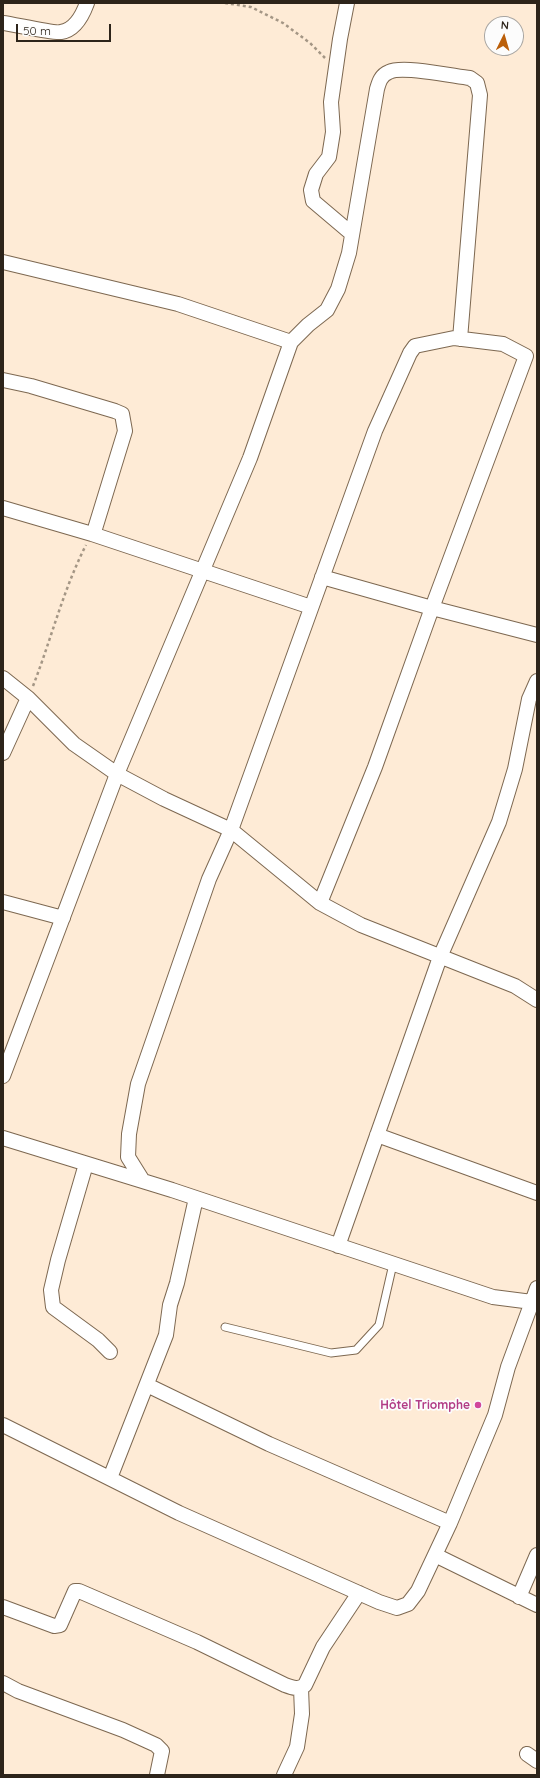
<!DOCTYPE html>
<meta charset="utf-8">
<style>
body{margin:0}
#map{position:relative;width:540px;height:1778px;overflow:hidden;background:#feebd6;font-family:Quicksand,sans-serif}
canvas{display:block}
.frame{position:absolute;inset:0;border:4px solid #2d241a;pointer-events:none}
.north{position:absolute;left:484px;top:16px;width:40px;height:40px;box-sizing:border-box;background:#fcfcfc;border:1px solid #a9a6a2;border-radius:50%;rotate:5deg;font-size:11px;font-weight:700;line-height:16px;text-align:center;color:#2d241a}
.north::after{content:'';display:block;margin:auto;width:14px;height:18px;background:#bb5f09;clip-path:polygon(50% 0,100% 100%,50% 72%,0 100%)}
.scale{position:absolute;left:16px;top:24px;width:95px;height:18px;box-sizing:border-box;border:2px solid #2d241a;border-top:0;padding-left:5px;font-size:12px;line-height:14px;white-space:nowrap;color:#2d241a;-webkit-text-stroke:3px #fcfcfc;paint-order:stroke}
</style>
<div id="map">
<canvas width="540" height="1778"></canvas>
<div class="frame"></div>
<div class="north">N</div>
<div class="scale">50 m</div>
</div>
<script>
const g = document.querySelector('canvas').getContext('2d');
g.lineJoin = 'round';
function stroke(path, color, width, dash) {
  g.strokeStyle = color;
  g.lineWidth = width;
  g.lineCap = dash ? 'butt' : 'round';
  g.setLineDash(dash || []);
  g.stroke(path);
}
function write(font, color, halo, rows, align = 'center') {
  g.font = font + ' Quicksand,sans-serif';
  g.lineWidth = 3.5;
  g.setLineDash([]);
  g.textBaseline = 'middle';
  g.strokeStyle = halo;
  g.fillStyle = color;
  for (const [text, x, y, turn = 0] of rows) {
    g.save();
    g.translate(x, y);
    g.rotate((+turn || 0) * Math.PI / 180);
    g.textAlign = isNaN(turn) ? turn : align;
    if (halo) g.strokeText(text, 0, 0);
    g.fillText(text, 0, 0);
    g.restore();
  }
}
const path = new Path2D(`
 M225,3L251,7L283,23L310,43L325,58
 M33,686C51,640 63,590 86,545`);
const service = new Path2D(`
 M225,1327L331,1353L356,1350L379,1325L393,1264`);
const minor = new Path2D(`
 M347,3L340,39L331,102L333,132L329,157L316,174L311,190L313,201L352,234
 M3,23C13,24 54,34 61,32C75,30 83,14 87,3
 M3,262L178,304L291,342
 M3,380L31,386L115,411L122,414L125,431L94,532L92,534
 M3,508L92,534L311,607
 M322,577L432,608L537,635
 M3,678L28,698L74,744L117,774L164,799L231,830L320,903L361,925L515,986L537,1000
 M3,753L28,698
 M3,902L63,918
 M3,1076L117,774L250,458L291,342L308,325L327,310L338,289L349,253L377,89C379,82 381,75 389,72C402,65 453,76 470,78L477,83L480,95L460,339
 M377,1135L537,1193
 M3,1138L172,1190L493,1297L532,1302L537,1288
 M86,1164L58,1260L51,1290L53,1307L98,1340L110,1352
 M143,1181L128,1157L129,1134L138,1084L209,879L231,830L375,431L410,353L415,346L454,338L503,344L526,356L432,608L375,767L320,903
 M338,1246L440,957L499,822L515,769L529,699L537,681
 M147,1385L269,1444L450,1523
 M3,1425L179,1513L379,1602L397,1608L408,1604L418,1591L450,1523L495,1415L508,1367L532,1302
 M110,1478L166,1335L170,1305L177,1283L196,1198
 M435,1555L537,1605
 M519,1597L537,1555
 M3,1607L54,1626L60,1625L75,1591H79L197,1642L285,1685C293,1688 299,1690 305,1685L323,1647L359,1593
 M3,1683L18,1691L123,1730L156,1745L162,1751L157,1775
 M527,1754L537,1761
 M284,1775L297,1747L302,1714L301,1688`);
const markers = [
 [478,1405,4,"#d1479c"]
];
const hotelNames = [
 ["Hôtel Triomphe",470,1405]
];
stroke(service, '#7d6851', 9);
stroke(minor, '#7d6851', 16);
stroke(path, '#a49685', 2.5, [3, 3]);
stroke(service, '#fff', 7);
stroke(minor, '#fff', 14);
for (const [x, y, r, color] of markers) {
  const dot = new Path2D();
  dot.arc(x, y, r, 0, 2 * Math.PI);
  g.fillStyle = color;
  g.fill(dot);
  stroke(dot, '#fcfcfc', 1.5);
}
write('bold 12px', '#b23c85', '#fcfcfc', hotelNames, 'right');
</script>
